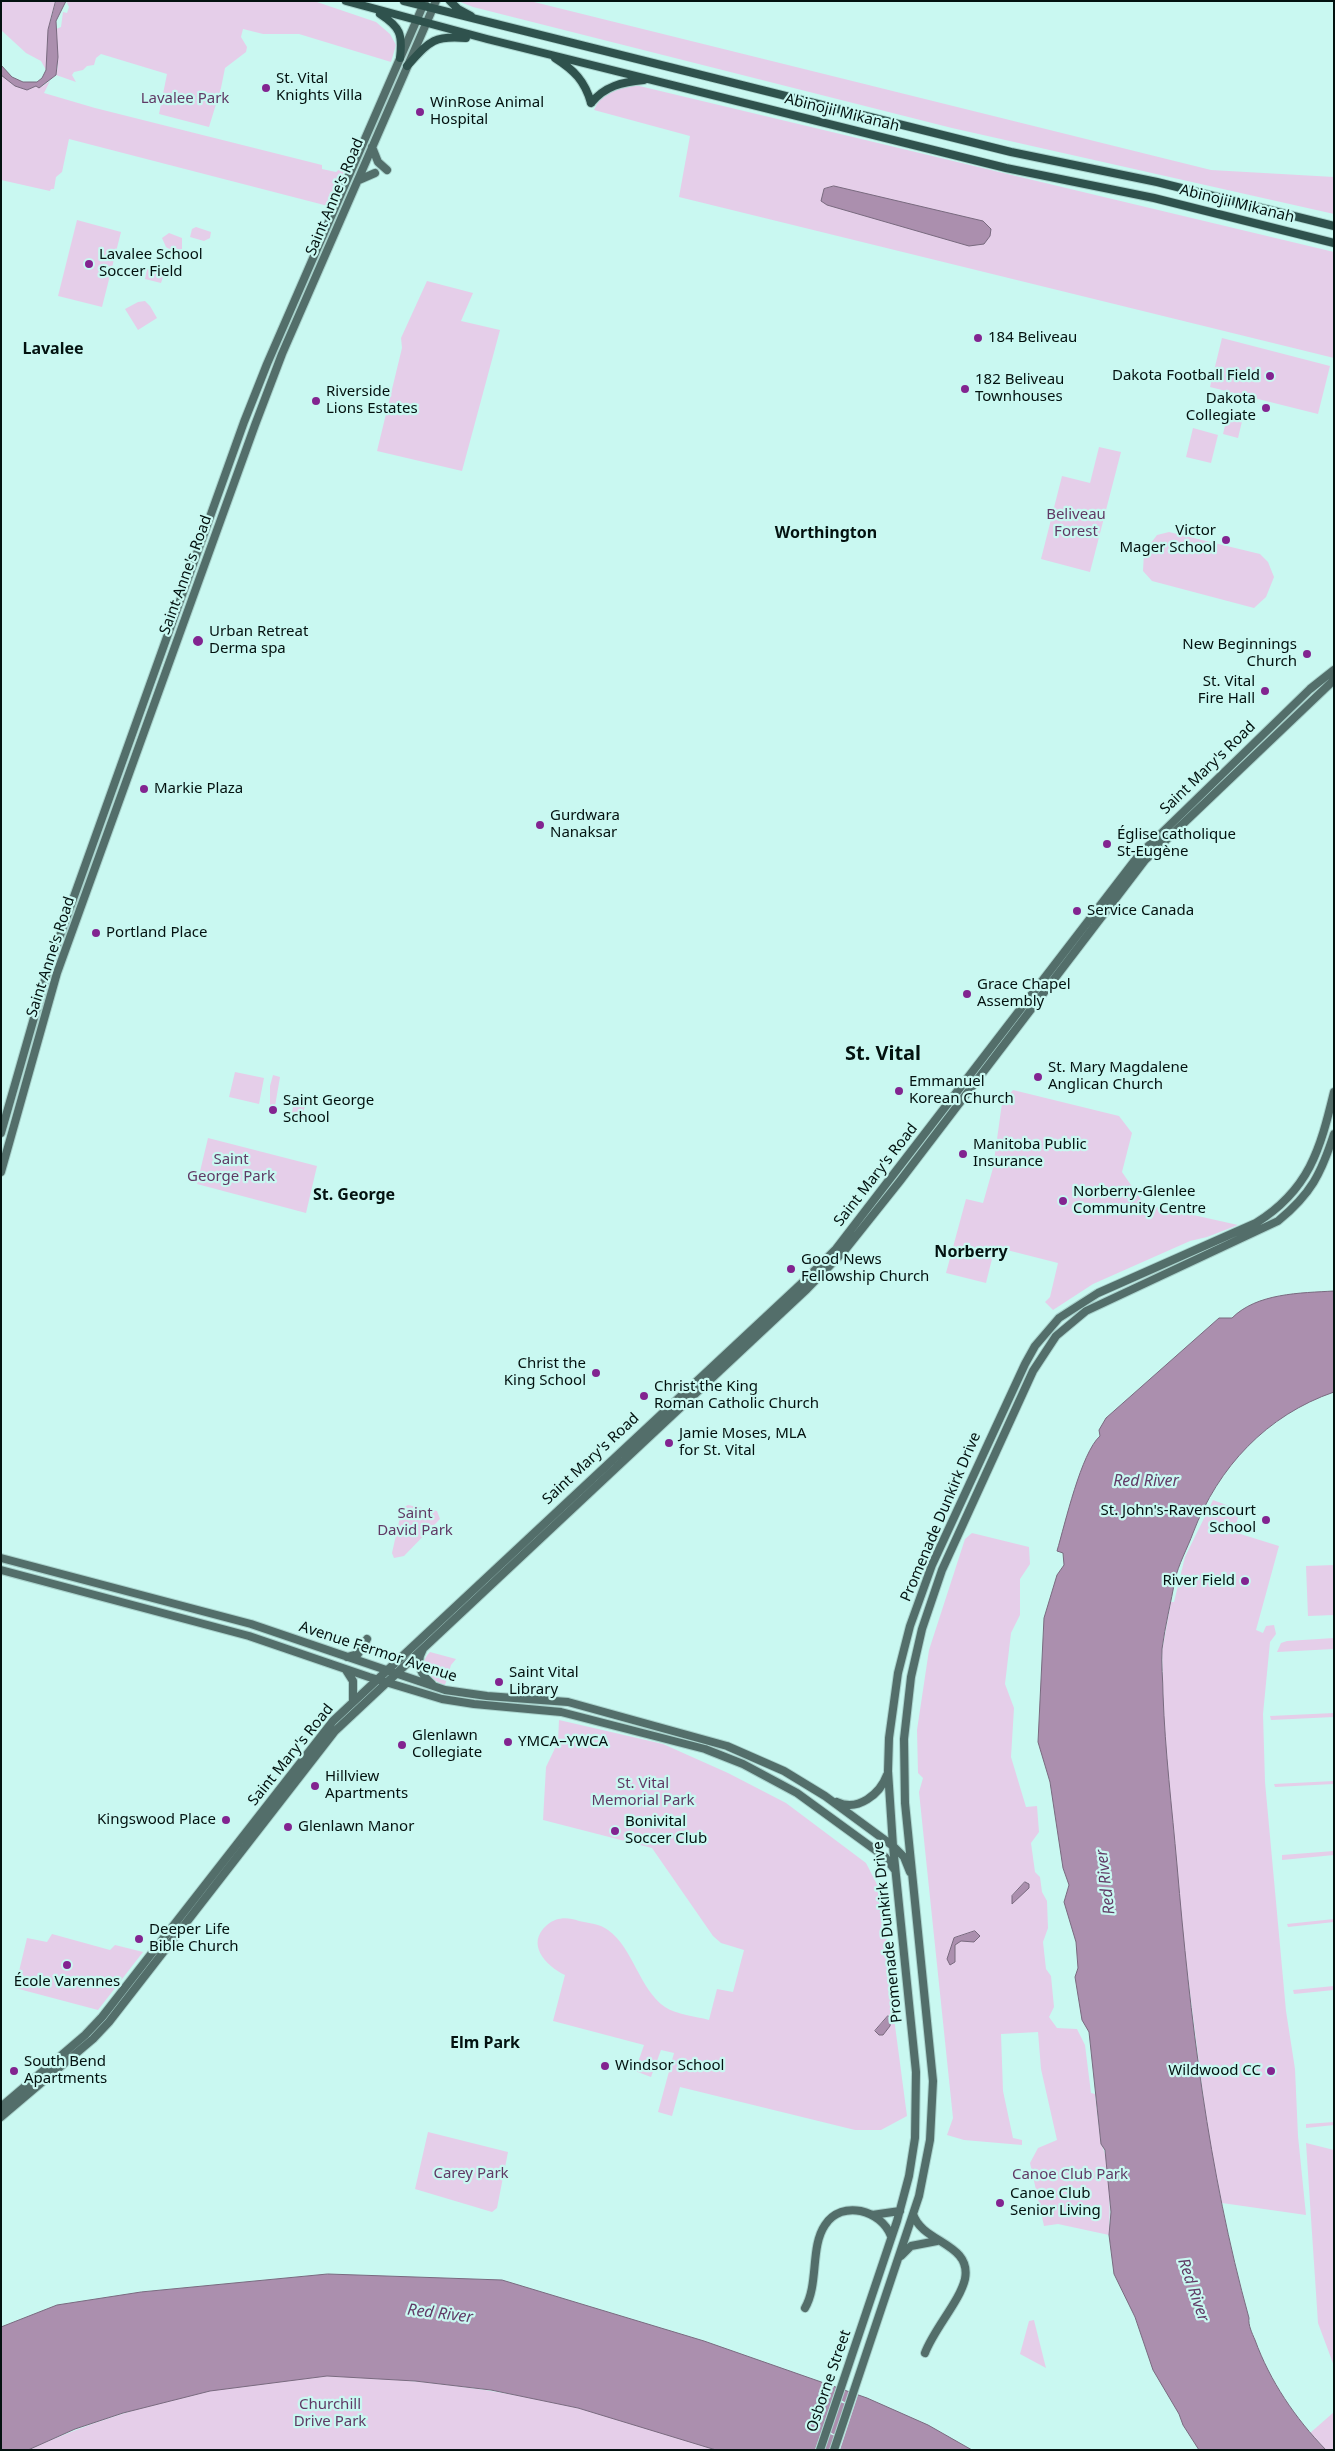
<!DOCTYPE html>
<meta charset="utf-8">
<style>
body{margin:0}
#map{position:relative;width:1335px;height:2451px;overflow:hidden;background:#c9f8f1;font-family:"Noto Sans",sans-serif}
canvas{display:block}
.frame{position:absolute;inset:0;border:2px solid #031210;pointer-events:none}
</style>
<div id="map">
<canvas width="1335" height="2451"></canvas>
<div class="frame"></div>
</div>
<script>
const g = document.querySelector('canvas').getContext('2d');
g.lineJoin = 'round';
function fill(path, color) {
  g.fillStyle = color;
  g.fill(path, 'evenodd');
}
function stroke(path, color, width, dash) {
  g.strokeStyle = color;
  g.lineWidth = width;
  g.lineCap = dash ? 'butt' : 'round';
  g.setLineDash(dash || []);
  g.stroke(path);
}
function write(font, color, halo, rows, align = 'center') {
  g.font = font + ' "Noto Sans",sans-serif';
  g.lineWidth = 4.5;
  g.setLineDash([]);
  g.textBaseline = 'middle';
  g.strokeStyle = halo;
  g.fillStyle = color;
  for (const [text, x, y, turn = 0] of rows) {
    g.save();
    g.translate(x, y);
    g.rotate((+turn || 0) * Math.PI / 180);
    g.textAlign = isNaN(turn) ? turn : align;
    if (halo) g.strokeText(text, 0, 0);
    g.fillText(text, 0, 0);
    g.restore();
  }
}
const green = new Path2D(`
 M1,1H56L51,16L46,70L41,61L26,53L1,30Z
 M66,1H314L376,22L390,34L396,45L391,62L299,34H263L243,29L241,37L247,47L246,52L225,68L221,88L209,127L159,114L167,74L101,54L96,58L94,65L87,66L83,70L74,72L72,75L76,82L56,75C61,61 53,42 56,29L61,27L63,12L67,13L69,7Z
 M458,1H530L1211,170L1334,177V214L952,128L473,7Z
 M1,75L15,86L27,90L36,86L41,87L50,81L44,93L95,108L322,165V169L336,172L342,167L345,169L328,206L69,139L62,172L56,177L54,189H51L50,191L1,180Z
 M631,84L1334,252V358L679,197L690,136L594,110C603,91 612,89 631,84Z
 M77,220L121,232L102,307L58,296Z
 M196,227L211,232L210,238L204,241L190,237L192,229Z
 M169,233L182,238V249L172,251L166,247L162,238Z
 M147,269L164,274L161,283L145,279Z
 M427,281L473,293L461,321L500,330L462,471L377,451L402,348L401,338Z
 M145,301L150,306L157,318L138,330L125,309L138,302Z
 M1222,338L1330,366L1318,414L1210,387Z
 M1229,409L1244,413L1238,438L1223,434Z
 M1193,428L1218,435L1211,463L1186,457Z
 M1099,447L1121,452L1090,572L1041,559L1062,476L1090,483Z
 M1169,532L1260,554L1268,562L1274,577L1266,597L1254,608L1152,581L1143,571L1144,552L1157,535Z
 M235,1072L264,1078L259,1104L229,1097Z
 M273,1075L280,1077L274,1112L270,1111V1086Z
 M1013,1090L1119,1116L1132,1133L1122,1172L1144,1204L1238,1225L1207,1237L1190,1241L1093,1284L1053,1310L1045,1302L1050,1297L1058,1263L995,1247L986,1283L946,1273L966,1199L983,1203L993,1168L1002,1103Z
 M294,1102L305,1105L302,1119L291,1117Z
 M208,1138L317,1166L306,1213L197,1184Z
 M1213,1500L1240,1510L1234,1532L1279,1546L1256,1630L1263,1633L1266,1626L1274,1625L1276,1634L1270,1642L1263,1714L1265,1782L1286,2011L1295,2069L1298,2136L1306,2215L1222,2203L1210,2149L1183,1938L1164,1729L1162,1651L1171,1602H1174L1185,1557Z
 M408,1505L437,1511L440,1519L404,1556L394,1558L392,1553L402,1508Z
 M972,1533L1029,1547L1030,1564L1020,1579V1615L1011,1633L1005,1684L1014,1708L1011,1757L1026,1807L1037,1806L1039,1832L1031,1843L1035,1872L1040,1877L1042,1892L1047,1901L1048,1928L1043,1942L1046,1969L1051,1976L1054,2007L1049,2017L1057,2028L1077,2029L1085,2045L1091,2093L1095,2094L1101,2144C1111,2159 1110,2215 1109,2235L1058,2224L1044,2226L1030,2163L1038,2148L1057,2140L1041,2069L1038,2032L1001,2034L1003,2091L1013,2138L1022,2140V2145L964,2140L947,2135L953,2118L919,1792L923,1778L918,1773L917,1730L929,1650L965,1539Z
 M1334,1565V1615L1308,1616L1306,1566Z
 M1334,1638V1649L1277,1652L1281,1643L1287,1641Z
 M430,1652L456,1659L451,1665L445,1685C432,1681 415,1666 430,1652Z
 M1334,1713V1717L1271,1720L1270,1716Z
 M559,1720L663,1744L728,1773L786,1803L866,1863L883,1896L892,2003L907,2116L881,2130H855L680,2087L672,2116L658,2112L674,2053L661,2050L651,2077L635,2071L644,2045L553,2021L565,1975C546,1966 525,1944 547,1925C557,1917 567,1917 579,1921C589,1923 600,1924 608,1930C634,1949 639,1989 665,2007C677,2015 695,2016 709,2020L717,1989L733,1992L744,1950L721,1943L713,1936L652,1848L543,1820L546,1767L558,1742Z
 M1334,1781V1784L1275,1787L1274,1784Z
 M1334,1851V1855L1282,1860V1855Z
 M1334,1919V1922L1288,1927L1287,1924Z
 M52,1934L110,1950L115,1945L143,1952L98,2010L15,1988L27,1938L47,1942Z
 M1334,1986V1990L1294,1994L1293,1990Z
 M1334,2122V2125L1306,2128V2124Z
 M428,2132L508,2152L497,2208L492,2212L415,2189Z
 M1306,2143L1334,2150V2366L1318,2323Z
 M1034,2320L1046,2368L1020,2354L1029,2321Z
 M327,2376C412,2378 496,2389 578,2408C625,2420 671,2435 716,2450H28C86,2424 146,2404 209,2391C248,2383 288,2380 327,2376Z
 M1334,2412V2450H1326L1310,2433Z`);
const water = new Path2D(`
 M56,1H66L56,21L58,57L56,75L39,88L36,86L27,90L15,86L1,75V65L12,77L23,82H37L42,78L46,70L48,30Z
 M834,186L983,221L991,229L990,236L984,244L969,246L827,205L821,201L824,189Z
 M1334,1291V1392C1267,1415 1218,1467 1193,1533C1188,1547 1178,1565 1175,1580C1171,1602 1165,1626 1162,1649C1161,1663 1163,1680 1163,1694C1165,1751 1172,1808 1177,1865C1190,2017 1208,2170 1249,2318C1248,2325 1252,2333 1255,2340C1270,2381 1295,2418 1326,2450H1199L1183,2425L1179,2414L1153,2370L1135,2317L1114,2274L1109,2235L1111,2212L1105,2150L1101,2144L1089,2032L1082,2020L1075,1977L1078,1968L1076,1942L1064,1902L1069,1885L1063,1868L1050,1782L1038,1742L1044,1618L1057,1575L1064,1565L1063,1553L1057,1551C1065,1524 1081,1453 1100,1436L1099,1430L1106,1418L1219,1318H1232C1257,1293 1300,1293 1334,1291Z
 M1025,1882L1029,1884V1888L1012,1904V1896Z
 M975,1931L980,1936L974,1942L961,1941L955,1945V1962L950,1965L947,1959L954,1938Z
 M888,2016L891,2018L890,2026L883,2035H879L875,2031Z
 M328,2274L502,2280L704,2341L867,2398L928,2425L972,2450H716L578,2408L491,2390L415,2381L327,2376L210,2391L123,2413L75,2429L28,2450H1V2327L57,2305L141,2292Z`);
const pier = new Path2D(`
 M837,2385L845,2388L841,2400L846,2403L851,2389L859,2392L840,2450H830L835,2436L830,2434L824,2450H815ZM840,2402L846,2404L835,2435L830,2432Z`);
const secondary = new Path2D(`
 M372,147L378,162L387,170
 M359,180L375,173
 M1,1133L48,969L244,422L267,364L425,1
 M1,1172L57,973L255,425L282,354L436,1
 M1,1558L251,1624L445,1690L487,1696L568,1702L727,1746L784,1771L825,1796L893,1846L904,1857L910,1872
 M1,1570L249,1636L369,1677L442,1699L474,1704L561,1712L705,1749L743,1764L797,1793L885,1857L895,1870
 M423,1649C415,1663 420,1674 432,1684
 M347,1657L358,1654L367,1639
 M346,1670L353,1681V1701
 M837,1802C858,1812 880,1794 887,1775
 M1,2107L85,2035L102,2017L333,1721L802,1283L836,1249L1139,855L1310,689L1334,670
 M1,2117L93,2039L109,2022L335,1731L807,1289L845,1250L900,1181L1145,860L1334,680
 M913,2214C922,2243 972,2243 965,2279C960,2301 934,2329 925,2353
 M872,2215L900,2211
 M901,2256L911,2246L937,2241
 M805,2308C819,2284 810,2247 825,2225C842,2199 881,2210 891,2236
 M820,2450L897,2221L909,2176L915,2138L916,2072L893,1846L888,1771L889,1738L898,1673L910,1626L932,1565L1025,1364L1035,1346L1059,1318L1098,1293L1256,1223C1309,1190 1320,1150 1334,1092
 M834,2450L919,2196L930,2140L933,2081L905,1803L904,1739L911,1677L922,1629L942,1570L1033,1371L1056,1336L1086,1311L1278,1221C1311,1194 1321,1174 1334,1134`);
const primary = new Path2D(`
 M346,1L487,39L1006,168L1154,198L1334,243
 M404,1L1011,152L1157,182L1334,226
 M450,1L458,9L471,16
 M380,14C400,27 403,34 400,58
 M555,58C574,70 585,81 591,103
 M407,66C429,42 433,35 466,38
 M591,103C605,86 622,82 644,80`);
const markers = [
 [266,88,5,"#822490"],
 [420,112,5,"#822490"],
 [89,264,5,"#822490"],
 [978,338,5,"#822490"],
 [1270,376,5,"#822490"],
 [965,389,5,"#822490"],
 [316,401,5,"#822490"],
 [1266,408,5,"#822490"],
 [1226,540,5,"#822490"],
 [198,641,6,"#822490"],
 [1307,654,5,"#822490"],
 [1265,691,5,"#822490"],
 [144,789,5,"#822490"],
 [540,825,5,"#822490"],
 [1107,844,5,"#822490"],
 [1077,911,5,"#822490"],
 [96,933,5,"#822490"],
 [967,994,5,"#822490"],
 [1038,1077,5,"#822490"],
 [899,1091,5,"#822490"],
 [273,1110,5,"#822490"],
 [963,1154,5,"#822490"],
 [1063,1201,5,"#822490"],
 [791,1269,5,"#822490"],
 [596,1373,5,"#822490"],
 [644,1396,5,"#822490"],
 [669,1443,5,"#822490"],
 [1266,1520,5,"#822490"],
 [1245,1581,5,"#822490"],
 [499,1682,5,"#822490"],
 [508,1742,5,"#822490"],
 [402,1745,5,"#822490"],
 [315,1786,5,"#822490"],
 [226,1820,5,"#822490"],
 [288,1827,5,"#822490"],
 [615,1831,5,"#822490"],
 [139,1939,5,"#822490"],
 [67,1965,5,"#822490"],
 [605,2066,5,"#822490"],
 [14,2071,5,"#822490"],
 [1271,2071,5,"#822490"],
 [1000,2203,5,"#822490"]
];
const poiNames = [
 ["St. Vital",276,79],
 ["Knights Villa",276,96],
 ["WinRose Animal",430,103],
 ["Hospital",430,120],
 ["Lavalee School",99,255],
 ["Soccer Field",99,272],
 ["184 Beliveau",988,338],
 ["Dakota Football Field",1260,376,"right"],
 ["182 Beliveau",975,380],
 ["Townhouses",975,397],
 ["Riverside",326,392],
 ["Lions Estates",326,409],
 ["Dakota",1256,399,"right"],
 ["Collegiate",1256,416,"right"],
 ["Victor",1216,531,"right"],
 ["Mager School",1216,548,"right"],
 ["Urban Retreat",209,632],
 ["Derma spa",209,649],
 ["New Beginnings",1297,645,"right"],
 ["Church",1297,662,"right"],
 ["St. Vital",1255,682,"right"],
 ["Fire Hall",1255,699,"right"],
 ["Markie Plaza",154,789],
 ["Gurdwara",550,816],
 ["Nanaksar",550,833],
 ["Église catholique",1117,835],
 ["St-Eugène",1117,852],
 ["Service Canada",1087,911],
 ["Portland Place",106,933],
 ["Grace Chapel",977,985],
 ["Assembly",977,1002],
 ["St. Mary Magdalene",1048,1068],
 ["Anglican Church",1048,1085],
 ["Emmanuel",909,1082],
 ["Korean Church",909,1099],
 ["Saint George",283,1101],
 ["School",283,1118],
 ["Manitoba Public",973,1145],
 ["Insurance",973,1162],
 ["Norberry-Glenlee",1073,1192],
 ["Community Centre",1073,1209],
 ["Good News",801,1260],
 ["Fellowship Church",801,1277],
 ["Christ the",586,1364,"right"],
 ["King School",586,1381,"right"],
 ["Christ the King",654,1387],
 ["Roman Catholic Church",654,1404],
 ["Jamie Moses, MLA",679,1434],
 ["for St. Vital",679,1451],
 ["St. John's-Ravenscourt",1256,1511,"right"],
 ["School",1256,1528,"right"],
 ["River Field",1235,1581,"right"],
 ["Saint Vital",509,1673],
 ["Library",509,1690],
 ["Glenlawn",412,1736],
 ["Collegiate",412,1753],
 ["YMCA–YWCA",518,1742],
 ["Hillview",325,1777],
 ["Apartments",325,1794],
 ["Kingswood Place",216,1820,"right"],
 ["Bonivital",625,1822],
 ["Soccer Club",625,1839],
 ["Glenlawn Manor",298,1827],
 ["Deeper Life",149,1930],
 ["Bible Church",149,1947],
 ["École Varennes",67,1982,"center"],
 ["South Bend",24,2062],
 ["Apartments",24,2079],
 ["Windsor School",615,2066],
 ["Wildwood CC",1261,2071,"right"],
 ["Canoe Club",1010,2194],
 ["Senior Living",1010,2211]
];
const parkNames = [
 ["Lavalee Park",185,99],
 ["Beliveau",1076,515],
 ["Forest",1076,532],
 ["Saint",231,1160],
 ["George Park",231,1177],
 ["Saint",415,1514],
 ["David Park",415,1531],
 ["St. Vital",643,1784],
 ["Memorial Park",643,1801],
 ["Carey Park",471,2174],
 ["Canoe Club Park",1070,2175],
 ["Churchill",330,2405],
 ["Drive Park",330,2422]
];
const streetNames = [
 ["Abinojii Mikanah",842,113,14],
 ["Saint Anne's Road",335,197,-67],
 ["Abinojii Mikanah",1237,204,14],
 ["Saint Anne's Road",186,575,-70],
 ["Saint Mary's Road",1208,768,-44],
 ["Saint Anne's Road",51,957,-72],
 ["Saint Mary's Road",876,1175,-52],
 ["Saint Mary's Road",591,1459,-43],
 ["Promenade Dunkirk Drive",941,1517,-67],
 ["Avenue Fermor Avenue",378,1652,18],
 ["Saint Mary's Road",291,1755,-51],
 ["Promenade Dunkirk Drive",888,1932,-96],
 ["Osborne Street",829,2381,-71]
];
const neighbourhoodNames = [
 ["Lavalee",53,349],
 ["Worthington",826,533],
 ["St. George",354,1195],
 ["Norberry",971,1252],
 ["Elm Park",485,2043]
];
const waterNames = [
 ["Red River",1146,1481],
 ["Red River",1106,1882,-97],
 ["Red River",1193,2290,71],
 ["Red River",440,2314,7]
];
const districtNames = [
 ["St. Vital",883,1054]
];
fill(green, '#e5cee9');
fill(water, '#ab8fae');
stroke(water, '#796a7f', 1);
fill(pier, '#c9f8f1');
stroke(secondary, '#a9d3cd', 10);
stroke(primary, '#a9d3cd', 10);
stroke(secondary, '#536e6a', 8);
stroke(primary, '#2f524d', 8);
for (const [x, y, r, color] of markers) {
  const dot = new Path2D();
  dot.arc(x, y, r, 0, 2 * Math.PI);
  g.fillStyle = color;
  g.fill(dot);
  stroke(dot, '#c9f8f1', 2);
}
write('15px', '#031210', '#c9f8f1', poiNames, 'left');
write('15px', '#603a65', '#c9f8f1', parkNames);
write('15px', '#031210', '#c9f8f1', streetNames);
write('bold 16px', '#031210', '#c9f8f1', neighbourhoodNames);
write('italic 16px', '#613b66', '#c9f8f1', waterNames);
write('bold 20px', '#031210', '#c9f8f1', districtNames);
</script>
